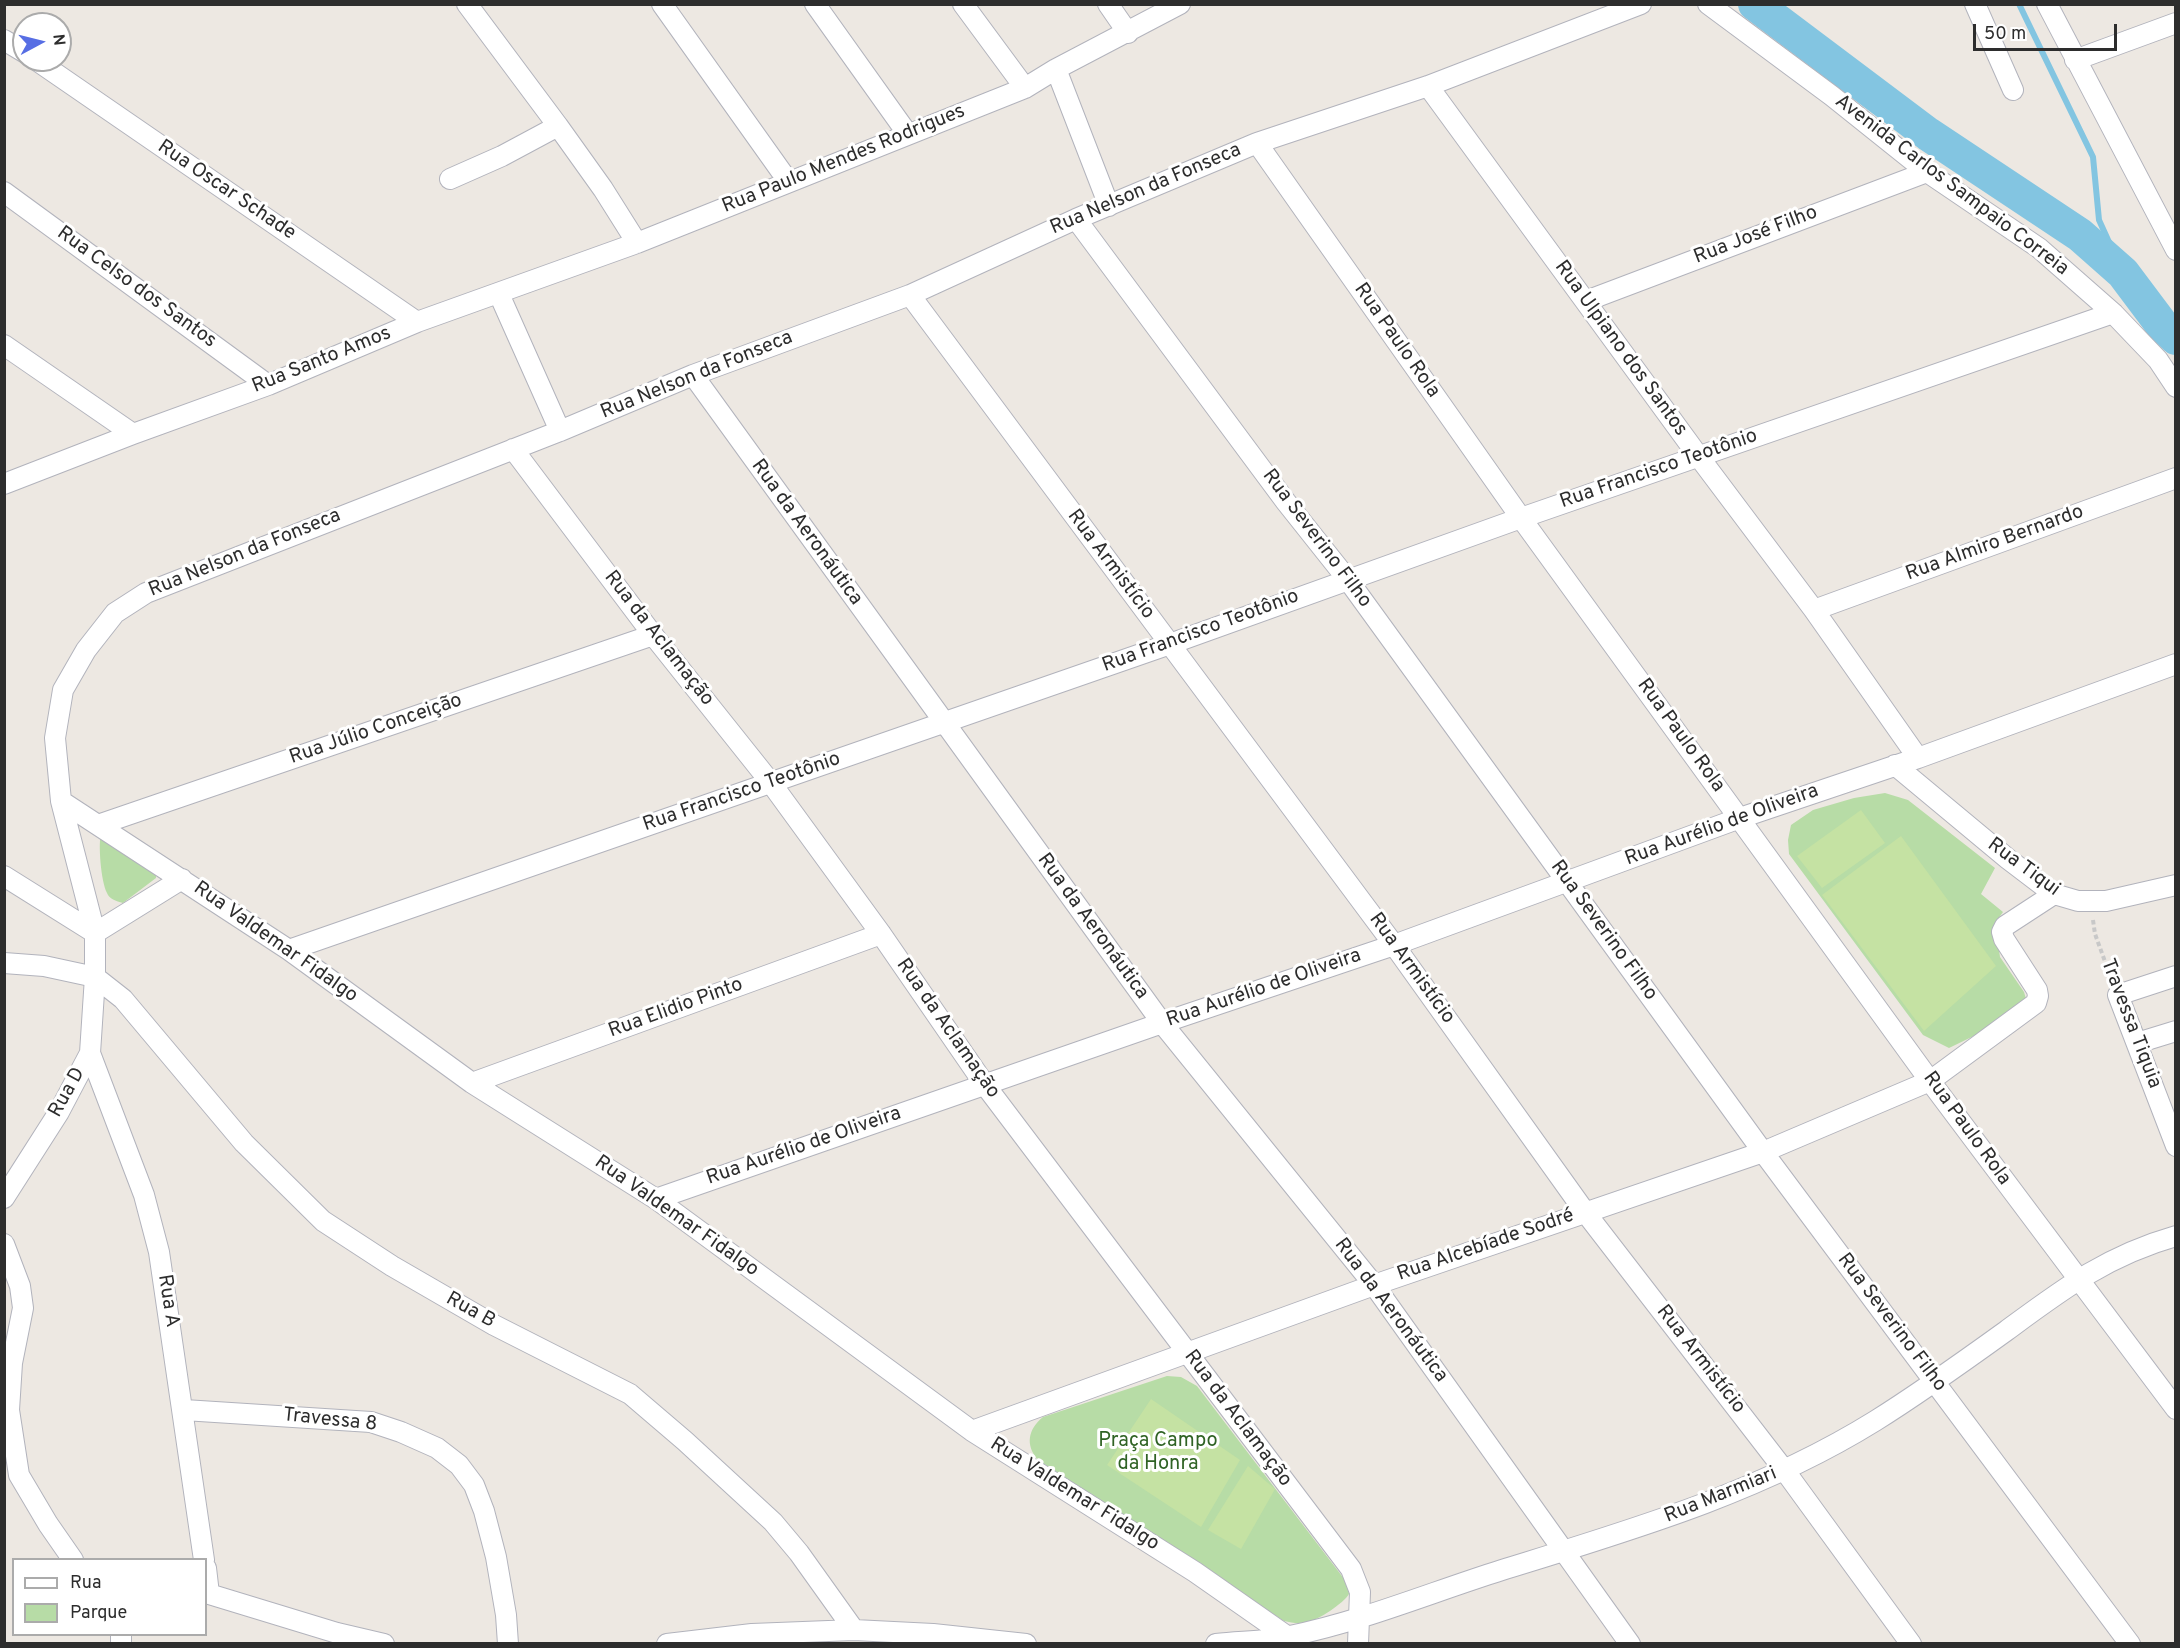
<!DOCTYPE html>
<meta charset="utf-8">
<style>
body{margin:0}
#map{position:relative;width:2180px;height:1648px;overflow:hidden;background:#ede8e2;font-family:Overpass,sans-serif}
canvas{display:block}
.frame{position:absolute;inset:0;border:6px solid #2d2d2d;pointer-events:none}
.legend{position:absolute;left:12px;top:1558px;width:195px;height:78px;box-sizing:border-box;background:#fff;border:2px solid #ababab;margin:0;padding:8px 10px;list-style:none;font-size:18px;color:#2d2d2d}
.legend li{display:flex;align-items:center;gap:12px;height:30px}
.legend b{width:30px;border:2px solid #ababab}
.north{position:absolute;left:12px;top:12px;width:60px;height:60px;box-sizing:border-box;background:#fff;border:2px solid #ababab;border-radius:50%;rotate:83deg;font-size:16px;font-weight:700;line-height:24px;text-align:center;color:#2d2d2d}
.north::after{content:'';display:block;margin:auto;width:21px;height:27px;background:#576ee4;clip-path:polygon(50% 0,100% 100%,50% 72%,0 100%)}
.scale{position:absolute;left:1973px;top:24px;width:144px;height:27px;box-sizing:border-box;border:3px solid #2d2d2d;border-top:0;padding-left:8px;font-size:18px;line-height:21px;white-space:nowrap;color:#2d2d2d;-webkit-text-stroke:4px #fff;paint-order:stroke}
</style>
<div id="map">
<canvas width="2180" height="1648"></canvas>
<div class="frame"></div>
<ul class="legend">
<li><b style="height:8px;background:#fff"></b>Rua</li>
<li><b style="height:16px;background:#b7dca6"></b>Parque</li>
</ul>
<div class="north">N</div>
<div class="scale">50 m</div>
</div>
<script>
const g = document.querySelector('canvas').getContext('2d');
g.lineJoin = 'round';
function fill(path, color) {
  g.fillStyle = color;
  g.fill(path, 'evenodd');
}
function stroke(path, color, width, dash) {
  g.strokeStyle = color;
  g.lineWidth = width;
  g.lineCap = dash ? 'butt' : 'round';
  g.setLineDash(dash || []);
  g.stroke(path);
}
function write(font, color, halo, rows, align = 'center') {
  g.font = font + ' Overpass,sans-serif';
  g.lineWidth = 6;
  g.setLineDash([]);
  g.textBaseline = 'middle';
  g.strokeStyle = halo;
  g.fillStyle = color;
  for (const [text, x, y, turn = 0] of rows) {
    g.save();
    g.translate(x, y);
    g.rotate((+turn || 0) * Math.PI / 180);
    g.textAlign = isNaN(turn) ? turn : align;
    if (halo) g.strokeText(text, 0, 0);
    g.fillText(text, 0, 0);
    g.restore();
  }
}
const green = new Path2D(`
 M1885,793L1908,800L1995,868L1981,894L2003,912L1995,923L2000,957L2024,992L2027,1002L1982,1032L1949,1048L1923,1035L1789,854L1788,840L1791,825L1813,810L1854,798Z
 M101,833L156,871V878L123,903C116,901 109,899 107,893C101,881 98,845 101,833Z
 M1167,1376L1181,1377L1197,1386L1348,1584L1349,1594C1344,1603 1318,1620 1308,1622C1300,1624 1292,1623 1284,1621L1038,1460C1025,1445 1028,1429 1043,1417Z`);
const pitch = new Path2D(`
 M1861,810L1885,843L1822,888L1797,856Z
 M1901,836L1996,966L1924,1031L1822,895Z
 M1151,1399L1240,1460L1201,1527L1107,1465Z
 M1248,1466L1275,1489L1241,1549L1208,1530Z`);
const stream = new Path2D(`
 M2019,4L2093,157L2099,220L2123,273`);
const river = new Path2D(`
 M1755,4L1928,134L2080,235L2123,273L2162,325L2176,338`);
const path = new Path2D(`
 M2093,920L2095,934L2111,978`);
const street = new Path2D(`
 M467,4L558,126
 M662,4L788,181
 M815,4L907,133
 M963,4L1025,88
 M1108,4L1128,33
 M1708,4L1832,96L1927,172L2039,248L2113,313L2158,360L2176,387
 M1975,4L2013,90
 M2047,4L2176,250
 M4,40L24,52
 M36,60L417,322
 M2075,60L2176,23
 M1056,69L1109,206
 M1428,86L1699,457L1814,610L1918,758
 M1257,143L1521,518L1930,1081L2176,1409
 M450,179L502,156L558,126L603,189L637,243
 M4,192L268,385
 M1076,219L1286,502L1348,580L1763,1152L2130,1644
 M499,294L560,431
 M910,295L1394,945L1585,1212L1785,1471L1911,1644
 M1586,301L1927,172
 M4,345L133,434
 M693,375L1162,1023L1374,1285L1630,1644
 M513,449L653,635L771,783L881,934L985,1085L1351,1569L1360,1592L1358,1644
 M4,484L133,434L268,385L417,322L637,243L1025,88L1056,69L1180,4
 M1814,610L2176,478
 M1895,765L2008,859L2054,894L2078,901H2106L2176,885
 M61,801L289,950L472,1083L656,1199L972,1431L1195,1572L1288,1637
 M98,825L653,635
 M4,876L95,933L182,879
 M289,950L1170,644L1521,518L2113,313
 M4,963L44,966L95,977L123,999L244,1143L323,1221L392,1266L494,1325L630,1394L685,1441L773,1522L799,1553L854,1630
 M2176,976L2118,995L2176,1146
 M2137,1043L2176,1031
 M90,1053L144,1195L159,1252L204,1560
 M472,1083L881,934
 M4,1198L59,1112L90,1053L95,977V933L61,801L55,738L63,690L86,650L115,613L146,593L560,431L693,375L910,295L1076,219L1257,143L1428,86L1641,4
 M656,1199L1162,1023L1394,945L1740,818L1918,758L2176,664
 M4,1244L20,1286L23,1308L12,1363L9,1410L19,1475L48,1524L73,1560
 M184,1410L371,1422L401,1432L437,1448L459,1465L474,1485L484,1511L496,1557L506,1615L508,1644
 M972,1431L1374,1285L1763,1152L1930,1081L2036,1003L2038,996L2037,990L2004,939L2002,932L2005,926L2054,894
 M206,1568L209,1594
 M209,1594L337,1633L384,1644
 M121,1644V1634
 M667,1644L752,1634L854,1630L933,1634L1026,1644
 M1216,1644C1241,1641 1267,1642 1290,1636C1363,1621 1432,1592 1502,1570C1631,1530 1759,1493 1875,1421C1920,1393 1963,1362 2006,1331C2063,1289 2106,1256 2176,1236`);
const streetNames = [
 ["Rua Paulo Mendes Rodrigues",844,160,-22],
 ["Avenida Carlos Sampaio Correia",1951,186,37],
 ["Rua Nelson da Fonseca",1146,190,-23],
 ["Rua Oscar Schade",226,191,34],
 ["Rua José Filho",1756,236,-21],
 ["Rua Celso dos Santos",136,288,36],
 ["Rua Paulo Rola",1396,341,55],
 ["Rua Ulpiano dos Santos",1620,349,54],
 ["Rua Santo Amos",322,361,-22],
 ["Rua Nelson da Fonseca",697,376,-22],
 ["Rua Francisco Teotônio",1659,470,-19],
 ["Rua da Aeronáutica",806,533,54],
 ["Rua Severino Filho",1316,539,53],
 ["Rua Almiro Bernardo",1995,544,-20],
 ["Rua Nelson da Fonseca",245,554,-22],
 ["Rua Armistício",1110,565,53],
 ["Rua Francisco Teotônio",1201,632,-20],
 ["Rua da Aclamação",658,639,52],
 ["Rua Júlio Conceição",376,730,-19],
 ["Rua Paulo Rola",1680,736,54],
 ["Rua Francisco Teotônio",742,793,-19],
 ["Rua Aurélio de Oliveira",1722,826,-20],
 ["Rua Tiqui",2023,868,36],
 ["Rua da Aeronáutica",1092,927,54],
 ["Rua Severino Filho",1603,931,54],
 ["Rua Valdemar Fidalgo",275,943,35],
 ["Rua Armistício",1411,969,54],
 ["Rua Aurélio de Oliveira",1264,989,-19],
 ["Rua Elidio Pinto",676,1009,-20],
 ["Travessa Tiquia",2130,1024,69],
 ["Rua da Aclamação",947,1029,55],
 ["Rua D",68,1093,-61],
 ["Rua Paulo Rola",1966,1129,54],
 ["Rua Aurélio de Oliveira",804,1147,-19],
 ["Rua Valdemar Fidalgo",676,1217,35],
 ["Rua Alcebíade Sodré",1486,1246,-19],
 ["Rua A",167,1301,81],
 ["Rua B",470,1311,29],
 ["Rua da Aeronáutica",1390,1311,53],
 ["Rua Severino Filho",1891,1323,53],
 ["Rua Armistício",1700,1360,52],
 ["Rua da Aclamação",1237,1419,53],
 ["Travessa 8",330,1421,6],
 ["Rua Valdemar Fidalgo",1074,1495,32],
 ["Rua Marmiari",1721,1496,-22]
];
const parkNames = [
 ["Praça Campo",1158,1442],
 ["da Honra",1158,1465]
];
fill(green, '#b7dca6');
fill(pitch, '#c5e2a3');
stroke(stream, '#83c5e1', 6);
stroke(river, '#83c5e1', 34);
stroke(street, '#b2b3bc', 22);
stroke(path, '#c8c8c8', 4, [4.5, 3]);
stroke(street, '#fff', 20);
write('20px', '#2d2d2d', '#fff', streetNames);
write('20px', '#306325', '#fff', parkNames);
</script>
